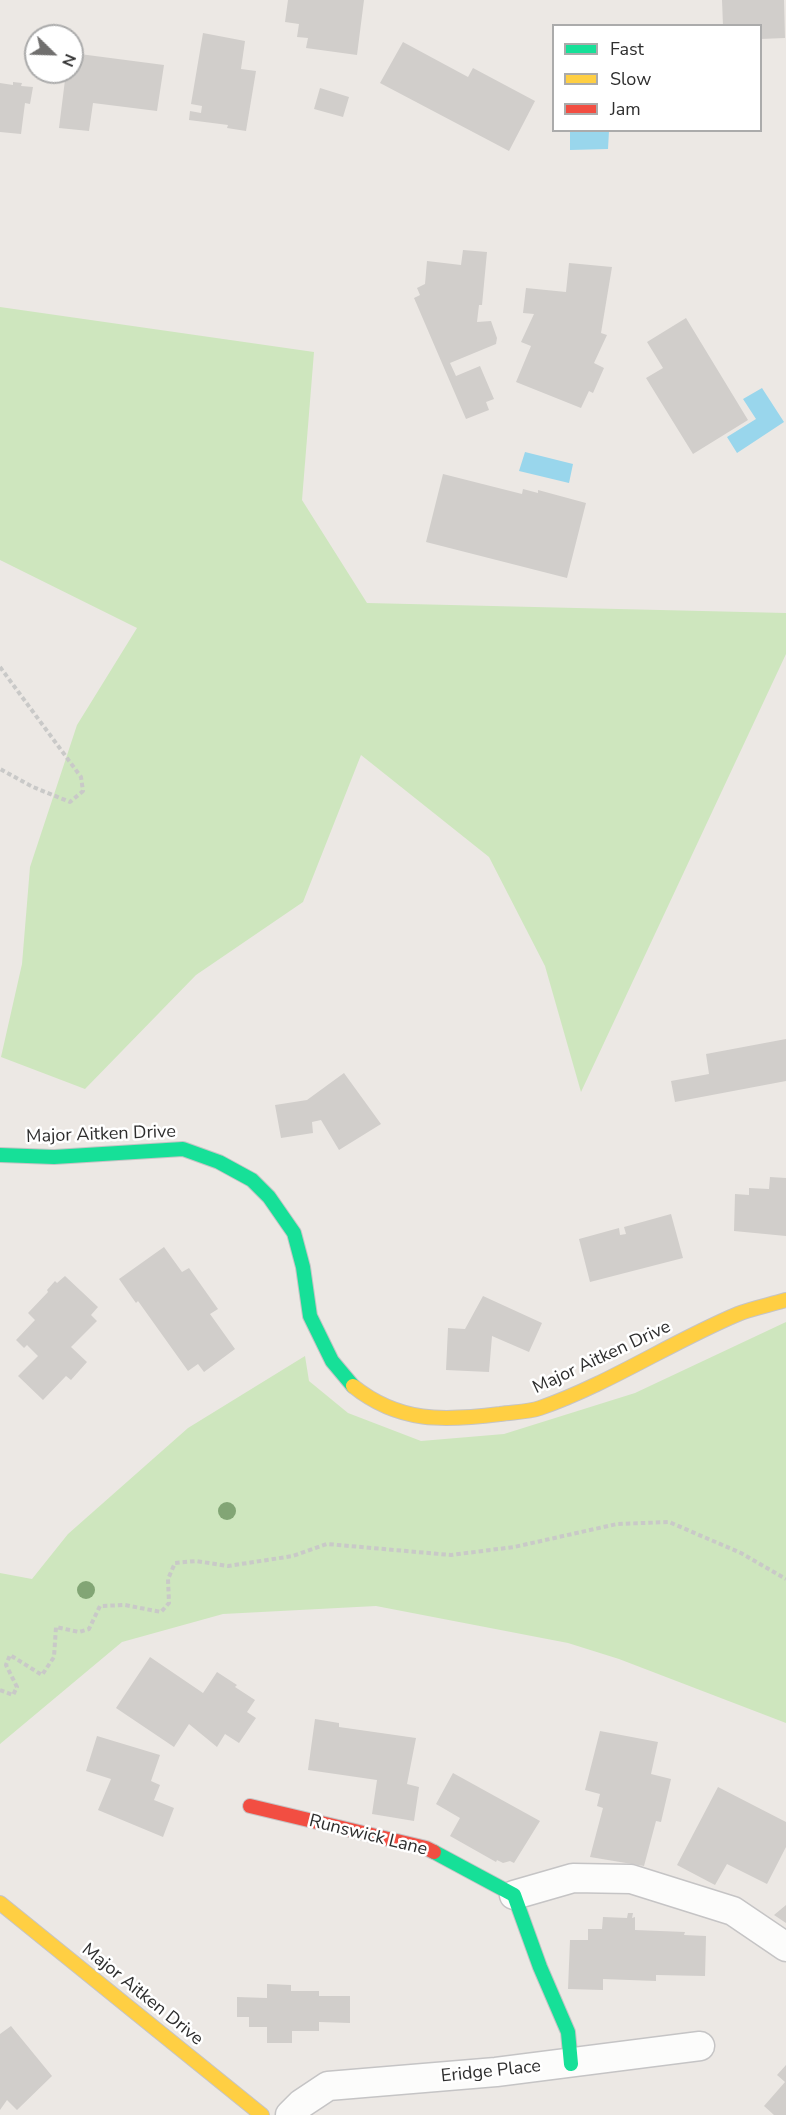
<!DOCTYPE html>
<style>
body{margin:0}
#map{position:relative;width:786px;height:2115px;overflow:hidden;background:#ece8e4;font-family:"Nunito Sans",sans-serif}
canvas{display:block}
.legend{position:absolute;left:552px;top:24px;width:210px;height:108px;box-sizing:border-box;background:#fff;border:2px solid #ababab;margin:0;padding:8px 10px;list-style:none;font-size:18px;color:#2e2e2e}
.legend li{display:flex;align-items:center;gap:12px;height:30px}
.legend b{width:30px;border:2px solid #ababab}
.north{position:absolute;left:24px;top:24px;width:60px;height:60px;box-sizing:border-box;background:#fff;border:2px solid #ababab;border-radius:50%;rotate:113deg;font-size:16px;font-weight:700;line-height:24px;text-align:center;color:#2e2e2e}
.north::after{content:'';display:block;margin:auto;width:21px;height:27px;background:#706f6e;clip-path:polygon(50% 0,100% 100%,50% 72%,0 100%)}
</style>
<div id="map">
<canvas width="786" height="2115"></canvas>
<ul class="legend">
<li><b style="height:8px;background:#16e098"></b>Fast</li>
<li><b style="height:8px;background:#ffcf43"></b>Slow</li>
<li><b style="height:8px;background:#f24e42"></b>Jam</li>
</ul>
<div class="north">N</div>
</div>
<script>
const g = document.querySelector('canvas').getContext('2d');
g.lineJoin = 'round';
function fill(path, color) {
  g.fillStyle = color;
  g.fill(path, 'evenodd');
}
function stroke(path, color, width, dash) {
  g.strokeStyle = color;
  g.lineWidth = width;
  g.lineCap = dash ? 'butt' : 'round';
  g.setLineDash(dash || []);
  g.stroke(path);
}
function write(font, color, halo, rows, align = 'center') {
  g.font = font + ' "Nunito Sans",sans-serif';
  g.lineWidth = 5;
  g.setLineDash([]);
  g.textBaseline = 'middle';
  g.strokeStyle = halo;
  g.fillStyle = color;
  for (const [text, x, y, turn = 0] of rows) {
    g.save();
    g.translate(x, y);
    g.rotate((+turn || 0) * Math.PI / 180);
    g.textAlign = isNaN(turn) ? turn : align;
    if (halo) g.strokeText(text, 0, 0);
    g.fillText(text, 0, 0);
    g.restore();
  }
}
const green = new Path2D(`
 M0,307L314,352L302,500L367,603L786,613V654L581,1092L545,966L489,857L361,755L303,902L196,975L85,1089L1,1057L22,964L30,867L77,725L137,628L0,560Z
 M786,1322V1723L619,1659L568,1643L376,1606L223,1614L122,1642L0,1744V1573L32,1579L68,1534L188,1428L305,1356L309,1381L348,1413L421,1441L504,1434L635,1393Z`);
const water = new Path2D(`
 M570,131H609L608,149L570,150Z
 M762,388L784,422L737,453L727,437L756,419L743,399Z
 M525,452L573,464L569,483L519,471Z`);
const building = new Path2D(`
 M288,0H364L357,55L306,48L308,38L297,37L299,24L285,22Z
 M722,0H784L785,38L760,39V26H723Z
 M203,33L245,41L241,69L256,71L246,131L227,128L228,125L189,120L190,111L201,113L202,106L191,104Z
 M403,42L468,77L473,68L535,101L509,151L380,83Z
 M72,53L164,65L157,111L93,103L89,131L59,128L66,72H72Z
 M13,82L22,83L21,86L33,87L30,104L25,103L21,134L0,132V83L13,85Z
 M320,88L349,97L343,117L314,109Z
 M463,250L487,252L482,305H479L477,322L491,321L497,338L496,344L450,363L456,376L480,366L494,399L486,402L489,410L466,419L414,298L420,295L417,288L425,284L427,261L461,265Z
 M569,263L612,267L601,333L607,335L594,363L604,368L593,393L589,391L581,408L516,382L531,346L521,342L534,314L523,313L526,288L566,292Z
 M686,318L748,420L693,454L646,378L663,368L647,342Z
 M443,474L522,494L523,489L538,493V490L586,503L567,578L426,542Z
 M786,1039V1081L675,1102L671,1081L709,1074L706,1054Z
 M344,1073L381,1124L339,1150L321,1120L312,1122L313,1133L281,1138L275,1105L307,1100Z
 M770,1177L786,1178V1236L734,1231L735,1194L749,1195V1188L769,1189Z
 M671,1214L683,1258L590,1282L579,1239L619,1228L620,1235L626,1234L624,1227Z
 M164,1247L182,1272L189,1268L218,1309L210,1314L235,1349L204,1372L198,1364L188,1371L138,1301L136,1303L119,1279Z
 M65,1276L98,1307L91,1315L97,1321L71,1347L87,1362L71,1380L66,1376L43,1400L18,1376L38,1356L27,1345L24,1348L16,1340L35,1320L28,1313L48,1292L47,1290L55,1281L57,1283Z
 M483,1296L542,1323L529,1352L492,1336L489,1372L446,1370L448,1328L465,1329Z
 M150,1657L203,1693L217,1672L237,1685L235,1687L255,1700L247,1712L256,1718L239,1743L225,1734L217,1747L189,1724L174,1747L116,1708Z
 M315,1719L339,1723V1727L416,1738L407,1784L419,1787L414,1821L372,1814L377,1780L308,1770Z
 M600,1731L658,1742L651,1774L671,1779L661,1822L656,1821L644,1866L590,1857L603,1808L597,1806L600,1794L585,1790Z
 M97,1736L160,1755L151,1781L160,1785L154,1800L174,1808L163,1837L98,1810L111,1779L86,1771Z
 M453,1773L540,1821L514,1863L510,1861L503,1863L497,1860L496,1862L450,1836L460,1818L436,1804Z
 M718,1787L786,1822V1847L767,1884L727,1864L715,1885L677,1865Z
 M786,1905V1923L774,1915Z
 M628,1913H633L632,1918L635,1917V1930L685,1932L684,1935L706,1936L705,1976L656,1975V1981L603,1979V1990L568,1989L570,1940H588V1929H602L603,1917L627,1918Z
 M267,1984L291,1985V1991H319V1996H350V2023L319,2022V2031H292V2043H267V2027H249V2017H237V1997L267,1998Z
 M11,2026L52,2076L17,2110L7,2100L0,2110V2034Z
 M786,2065V2115H774L764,2106L785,2082L777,2075Z`);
const path = new Path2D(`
 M0,667L81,777L83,791L70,802L33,787L0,769
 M0,1690L13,1695L17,1687L6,1665L10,1655L42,1675L54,1657L56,1627L79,1632L89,1629L100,1606L125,1605L161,1612L169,1603L168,1579L175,1563L196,1561L228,1566L293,1556L327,1544L451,1555L514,1547L617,1524L669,1522L741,1553L786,1579`);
const street = new Path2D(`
 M514,1895L573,1878L631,1879L733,1911L786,1947
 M290,2115L301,2104L328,2086L496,2072L700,2046`);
const fast = new Path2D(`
 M0,1155L54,1157L183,1149L219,1162L252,1180L269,1197L294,1233L303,1267L310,1316L332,1361L353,1386
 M434,1852L514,1895L540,1967L568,2032L571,2064`);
const slow = new Path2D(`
 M353,1386C399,1423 444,1421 500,1414C513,1412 528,1412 540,1408C609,1384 671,1342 738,1314C753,1308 770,1305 786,1300
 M0,1903L262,2115`);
const jam = new Path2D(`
 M250,1806L426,1848L434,1852`);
const trees = [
 [227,1511],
 [86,1590]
];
const streetNames = [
 ["Major Aitken Drive",101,1135,-2],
 ["Major Aitken Drive",602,1358,-25],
 ["Runswick Lane",368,1836,14],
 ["Major Aitken Drive",142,1995,39],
 ["Eridge Place",491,2072,-6]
];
fill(green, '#cee6be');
fill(water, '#99d6ec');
fill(building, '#d1cecb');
stroke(street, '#c5c4c5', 31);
stroke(fast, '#c5c4c5', 16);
stroke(slow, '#c5c4c5', 16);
stroke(jam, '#c5c4c5', 16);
stroke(path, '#c9c9c8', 4, [4.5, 3]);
stroke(street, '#fcfcfb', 28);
stroke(fast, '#16e098', 14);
stroke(slow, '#ffcf43', 14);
stroke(jam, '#f24e42', 14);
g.fillStyle = '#82a575';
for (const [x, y] of trees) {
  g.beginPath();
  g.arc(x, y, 9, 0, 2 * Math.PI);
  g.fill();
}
write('18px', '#2e2e2e', '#fff', streetNames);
</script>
